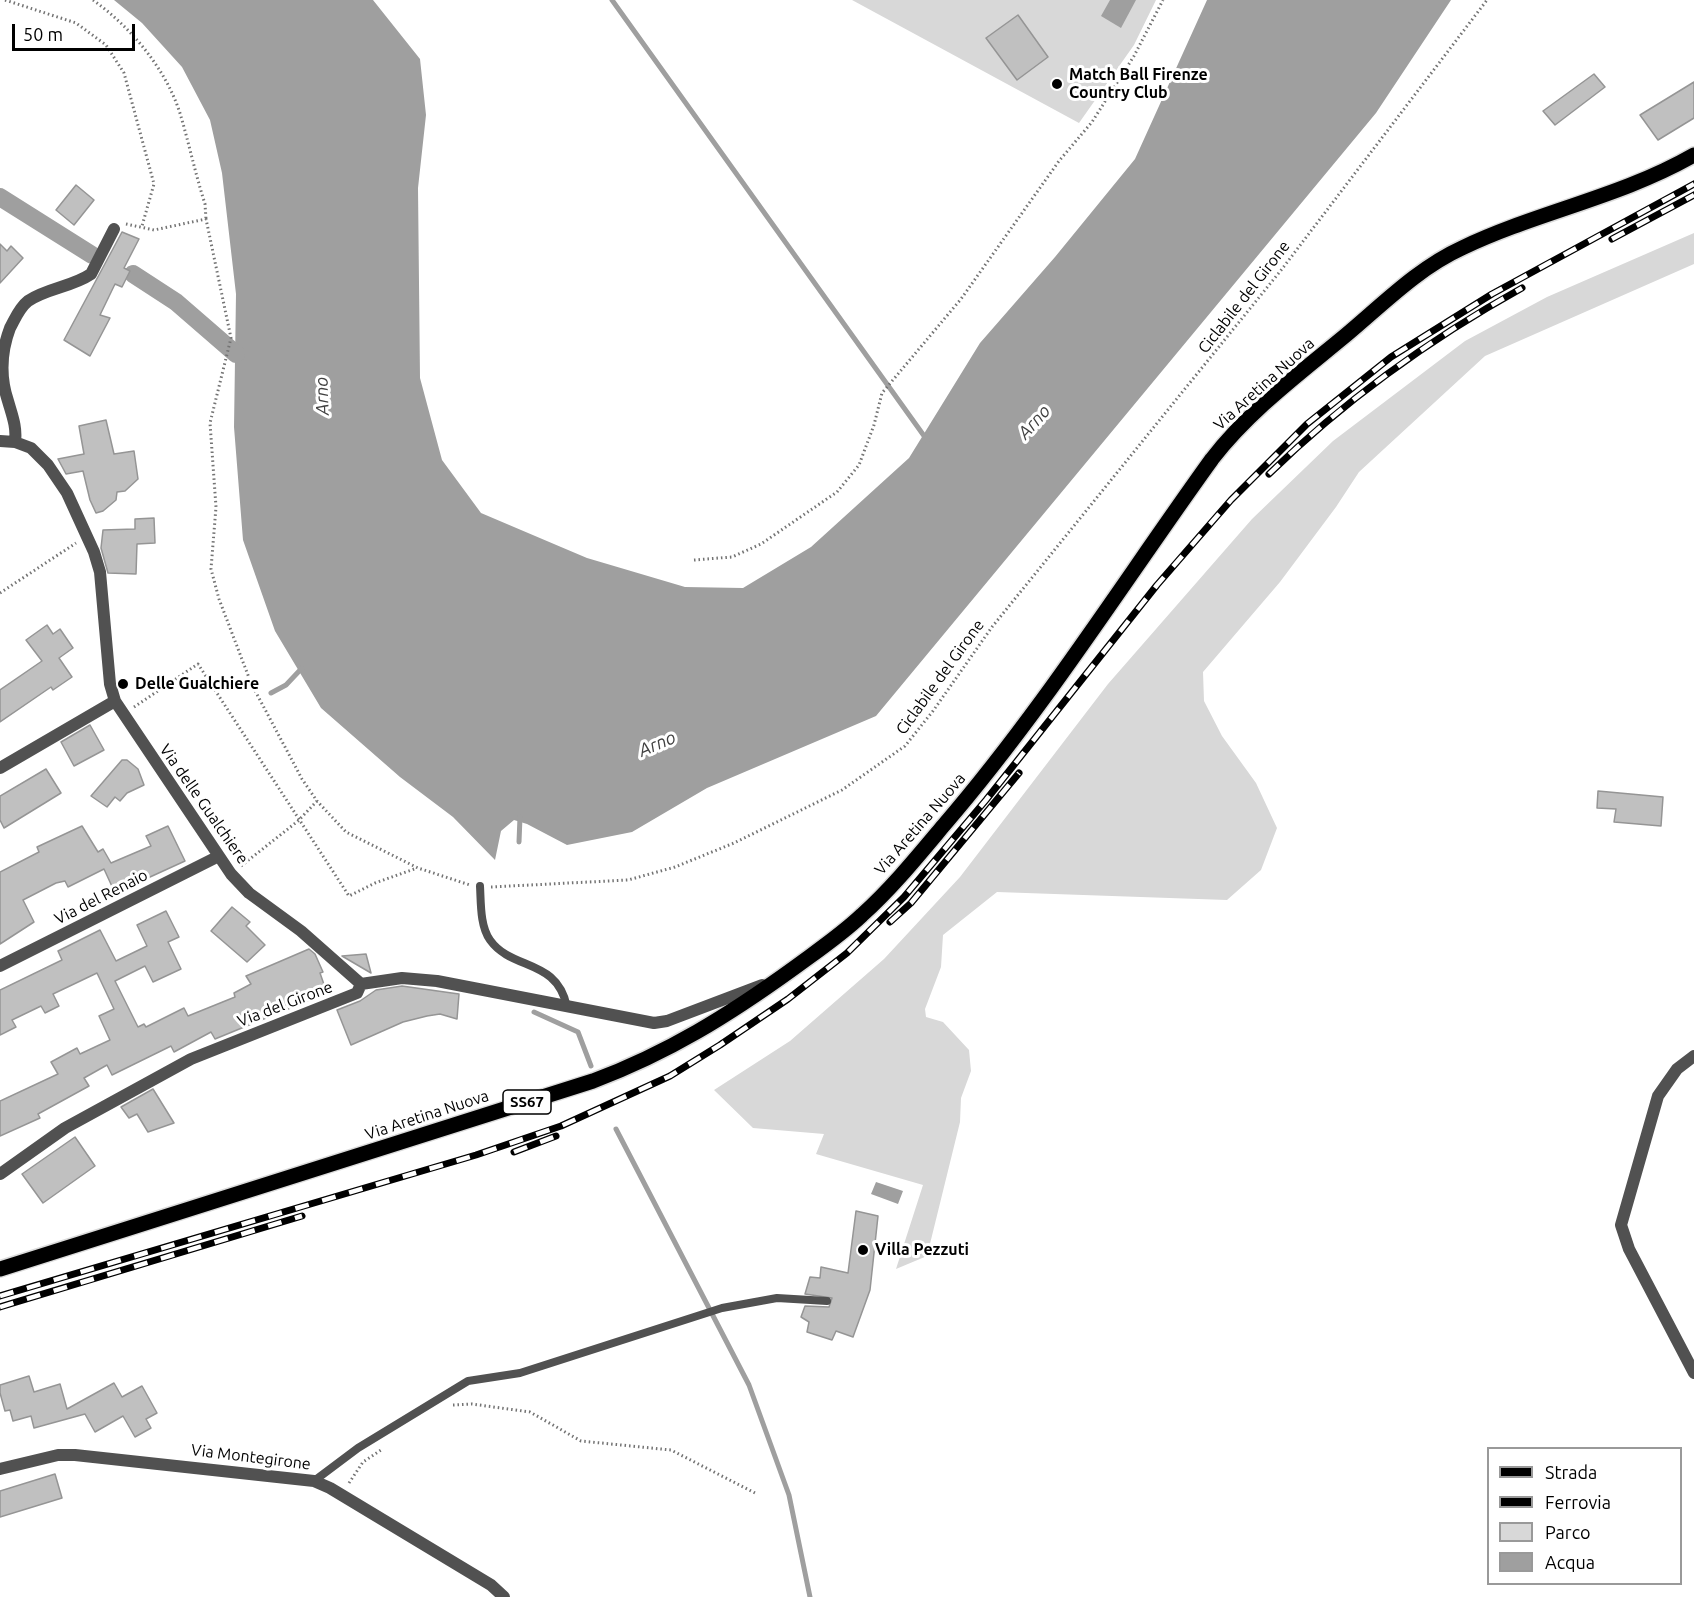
<!DOCTYPE html>
<style>
body{margin:0}
#map{position:relative;width:1694px;height:1597px;overflow:hidden;background:#fff;font-family:Ubuntu,sans-serif}
canvas{display:block}
.legend{position:absolute;left:1487px;top:1447px;width:195px;height:138px;box-sizing:border-box;background:#fff;border:2px solid #999;margin:0;padding:8px 10px;list-style:none;font-size:18px;color:#000}
.legend li{display:flex;align-items:center;gap:12px;height:30px}
.legend b{width:30px;border:2px solid #999}
.scale{position:absolute;left:12px;top:24px;width:123px;height:27px;box-sizing:border-box;border:3px solid #000;border-top:0;padding-left:8px;font-size:18px;line-height:21px;white-space:nowrap;color:#000;-webkit-text-stroke:4px #fff;paint-order:stroke}
</style>
<div id="map">
<canvas width="1694" height="1597"></canvas>
<ul class="legend">
<li><b style="height:8px;background:#000"></b>Strada</li>
<li><b style="height:8px;background:#000"></b>Ferrovia</li>
<li><b style="height:16px;background:#d8d8d8"></b>Parco</li>
<li><b style="height:16px;background:#9f9f9f"></b>Acqua</li>
</ul>
<div class="scale">50 m</div>
</div>
<script>
const g = document.querySelector('canvas').getContext('2d');
g.lineJoin = 'round';
function fill(path, color) {
  g.fillStyle = color;
  g.fill(path, 'evenodd');
}
function stroke(path, color, width, dash) {
  g.strokeStyle = color;
  g.lineWidth = width;
  g.lineCap = dash ? 'butt' : 'round';
  g.setLineDash(dash || []);
  g.stroke(path);
}
function write(font, color, halo, rows, align = 'center') {
  g.font = font + ' Ubuntu,sans-serif';
  g.lineWidth = 6;
  g.setLineDash([]);
  g.textBaseline = 'middle';
  g.strokeStyle = halo;
  g.fillStyle = color;
  for (const [text, x, y, turn = 0] of rows) {
    g.save();
    g.translate(x, y);
    g.rotate((+turn || 0) * Math.PI / 180);
    g.textAlign = isNaN(turn) ? turn : align;
    if (halo) g.strokeText(text, 0, 0);
    g.fillText(text, 0, 0);
    g.restore();
  }
}
const green = new Path2D(`
 M852,0H1156L1134,45L1079,123Z
 M1694,233V264L1485,356L1359,472L1336,507L1280,582L1203,672L1204,701L1222,736L1256,783L1277,828L1261,870L1227,900L997,892L943,935L941,967L925,1009L926,1017L943,1022L969,1050L971,1071L961,1098L960,1122L927,1256L896,1269L923,1185L816,1154L824,1134L753,1128L714,1090L790,1041L884,959L960,877L1108,684L1252,519L1333,441L1465,341L1547,297Z`);
const water = new Path2D(`
 M114,0H373L420,59L426,115L418,188L420,378L442,460L481,513L561,547L587,558L685,587L743,588L811,547L909,458L980,343L1055,257L1135,159L1207,0H1451L1376,113L876,716L707,788L632,832L567,845L527,824L514,820L501,831L495,860L453,817L400,777L321,708L275,631L243,540L234,427L236,294L222,173L210,120L182,67L142,23Z
 M1110,0H1136L1121,28L1101,16Z
 M876,1182L903,1191L898,1204L871,1194Z`);
const stream = new Path2D(`
 M612,0L927,440
 M271,693L286,685L302,668
 M519,842L520,817
 M534,1012L578,1032L591,1066
 M616,1129L749,1385L789,1495L810,1597`);
const canal = new Path2D(`
 M0,197L92,255
 M133,274L176,302L236,354`);
const building = new Path2D(`
 M1018,15L1048,57L1017,80L986,38Z
 M1594,74L1605,87L1555,125L1543,111Z
 M1694,82V118L1658,140L1640,115Z
 M76,185L94,200L74,225L56,210Z
 M122,232L139,239L124,268L130,271L122,287L115,284L100,315L110,318L90,356L64,340Z
 M0,244L7,251L11,246L23,258L0,283Z
 M106,420L114,454L134,451L138,479L125,491L117,492L116,500L103,511L96,513L90,500L83,471L66,474L58,459L84,454L79,426Z
 M154,518L155,543L137,544L136,574L108,573L101,548L103,530L135,529V519Z
 M47,625L53,634L60,629L73,648L59,658L72,677L53,690L51,687L0,722V690L42,661L26,640Z
 M90,725L104,750L74,766L61,742Z
 M122,760H127L138,769L144,785L127,793L120,801L115,797L107,807L91,796Z
 M46,769L61,793L4,828L0,820V796Z
 M1598,791L1663,797L1661,826L1614,822L1616,809L1597,808Z
 M82,826L98,852L103,849L111,863L151,846L146,836L168,826L185,861L115,893L104,869L68,887L65,881L56,883L23,900L34,922L0,944V872L39,852L37,847Z
 M232,907L250,922L246,926L265,945L247,962L211,931Z
 M166,911L179,937L168,942L181,969L153,982L145,966L115,981L138,1027L144,1024L146,1027L184,1008L188,1016L235,997L234,993L251,984L246,976L309,949L315,954L323,972L320,973L327,993L215,1039L211,1032L174,1052L171,1046L112,1075L107,1065L84,1078L89,1086L38,1114L40,1118L0,1136V1101L58,1074L51,1062L77,1048L80,1054L110,1040L99,1016L114,1009L97,973L53,994L59,1006L45,1013L41,1006L12,1020L16,1027L0,1035V990L62,960L58,951L100,930L116,961L147,946L137,925Z
 M366,954L371,973L342,956Z
 M402,986L459,994L457,1019L440,1014L427,1016L403,1022L351,1045L337,1010L360,1001L376,990Z
 M153,1089L174,1123L148,1132L137,1114L129,1118L121,1107Z
 M75,1137L95,1166L43,1203L22,1174Z
 M856,1211L878,1216L870,1290L853,1337L836,1331L832,1340L807,1332L809,1322L801,1317L805,1306L829,1307L832,1298L805,1294L810,1277L820,1278L821,1267L848,1273Z
 M29,1376L34,1392L60,1384L67,1409L114,1383L122,1397L142,1386L157,1413L146,1419L151,1428L135,1437L123,1416L95,1432L85,1414L34,1428L31,1416L13,1421L10,1410L5,1411L0,1393V1385Z
 M55,1474L62,1498L0,1517V1491Z`);
const path = new Path2D(`
 M5,0L76,23L106,45L124,73L154,184L142,226
 M93,0C132,28 169,72 182,120C190,148 196,176 205,204L206,219
 M126,224L154,230L206,219L231,338L210,423L216,507L211,569L219,599L251,683L302,779L317,801L346,832L418,868L470,885
 M694,560L732,557L761,544L837,492L859,465L874,425L882,393L961,299L1059,161L1092,122L1134,56L1163,0
 M0,593L76,543
 M134,707L198,664L349,896L375,883L417,868
 M241,866L298,821L317,801
 M491,887L628,880L675,867L734,843L842,790L905,746L933,711L992,627L1282,269L1487,0
 M453,1405L472,1404L530,1412L581,1441L671,1450L757,1494
 M349,1483L363,1462L381,1450`);
const lane = new Path2D(`
 M480,886C481,903 480,926 490,940C512,971 557,958 567,1007
 M314,1481L358,1448L468,1381L520,1373L722,1308L777,1298L827,1301`);
const street = new Path2D(`
 M0,441L15,442L31,448L48,465L67,493L94,552L100,572L110,684L115,701L231,874L249,893L301,931L361,984
 M15,442C17,427 12,415 8,401C0,377 1,352 10,328C15,319 19,308 28,301C47,288 72,287 91,274L114,229
 M0,768L115,701
 M0,966L217,857
 M361,984L402,978L437,981L654,1023L667,1021L762,985
 M1694,1056L1677,1069L1658,1096L1621,1225L1629,1249L1694,1373
 M0,1174L65,1128L191,1059L357,993L361,984
 M0,1469L58,1455H75L314,1481L330,1488L491,1585L504,1597`);
const primary = new Path2D(`
 M0,1269L593,1081C668,1053 729,1015 794,968C817,951 841,935 862,915C892,888 918,856 944,825C1043,710 1124,581 1212,459C1249,411 1299,374 1346,335C1382,305 1418,268 1462,248C1537,212 1621,197 1694,155`);
const rail = new Path2D(`
 M1612,239L1694,195
 M1269,474C1345,400 1430,339 1522,288
 M890,922L911,903L1019,773
 M514,1152L556,1136
 M0,1296L476,1155L561,1126L670,1076L720,1045L788,999L847,953L904,897L986,800L1157,585L1231,500L1307,424L1391,357L1492,294L1694,184
 M0,1307L302,1216`);
const markers = [
 [1057,84,6,"#000"],
 [123,684,6,"#000"],
 [863,1250,6,"#000"]
];
const shields = [
 [527,1102,48]
];
const shieldNames = [
 ["SS67",527,1102]
];
const poiNames = [
 ["Match Ball Firenze",1069,75],
 ["Country Club",1069,93],
 ["Delle Gualchiere",135,684],
 ["Villa Pezzuti",875,1250]
];
const streetNames = [
 ["Ciclabile del Girone",1244,297,-52],
 ["Via Aretina Nuova",1264,384,-42],
 ["Ciclabile del Girone",940,677,-54],
 ["Via delle Gualchiere",204,804,55],
 ["Via Aretina Nuova",920,824,-49],
 ["Via del Renaio",101,897,-27],
 ["Via del Girone",285,1004,-21],
 ["Via Aretina Nuova",427,1115,-18],
 ["Via Montegirone",251,1457,7]
];
const waterNames = [
 ["Arno",322,396,-92],
 ["Arno",1034,422,-48],
 ["Arno",657,744,-23]
];
fill(green, '#d8d8d8');
fill(water, '#9f9f9f');
stroke(stream, '#9f9f9f', 5);
stroke(canal, '#9f9f9f', 18);
fill(building, '#c0c0c0');
stroke(building, '#959595', 1.5);
stroke(primary, '#dbdbdb', 18);
stroke(path, '#737373', 3, [1.5, 3]);
stroke(lane, '#515151', 8);
stroke(street, '#515151', 12);
stroke(primary, '#000', 15);
stroke(rail, '#000', 7);
stroke(rail, '#fff', 4.5, [14]);
for (const [x, y, r, color] of markers) {
  const dot = new Path2D();
  dot.arc(x, y, r, 0, 2 * Math.PI);
  g.fillStyle = color;
  g.fill(dot);
  stroke(dot, '#fff', 2);
}
for (const [x, y, w] of shields) {
  const box = new Path2D();
  box.roundRect(x - w / 2, y - 12, w, 24, 4.5);
  g.fillStyle = '#fff';
  g.fill(box);
  stroke(box, '#000', 1.5);
}
write('bold 15px', '#000', null, shieldNames);
write('bold 16px', '#000', '#fff', poiNames, 'left');
write('16px', '#000', '#fff', streetNames);
write('italic 18px', '#404040', '#fff', waterNames);
</script>
